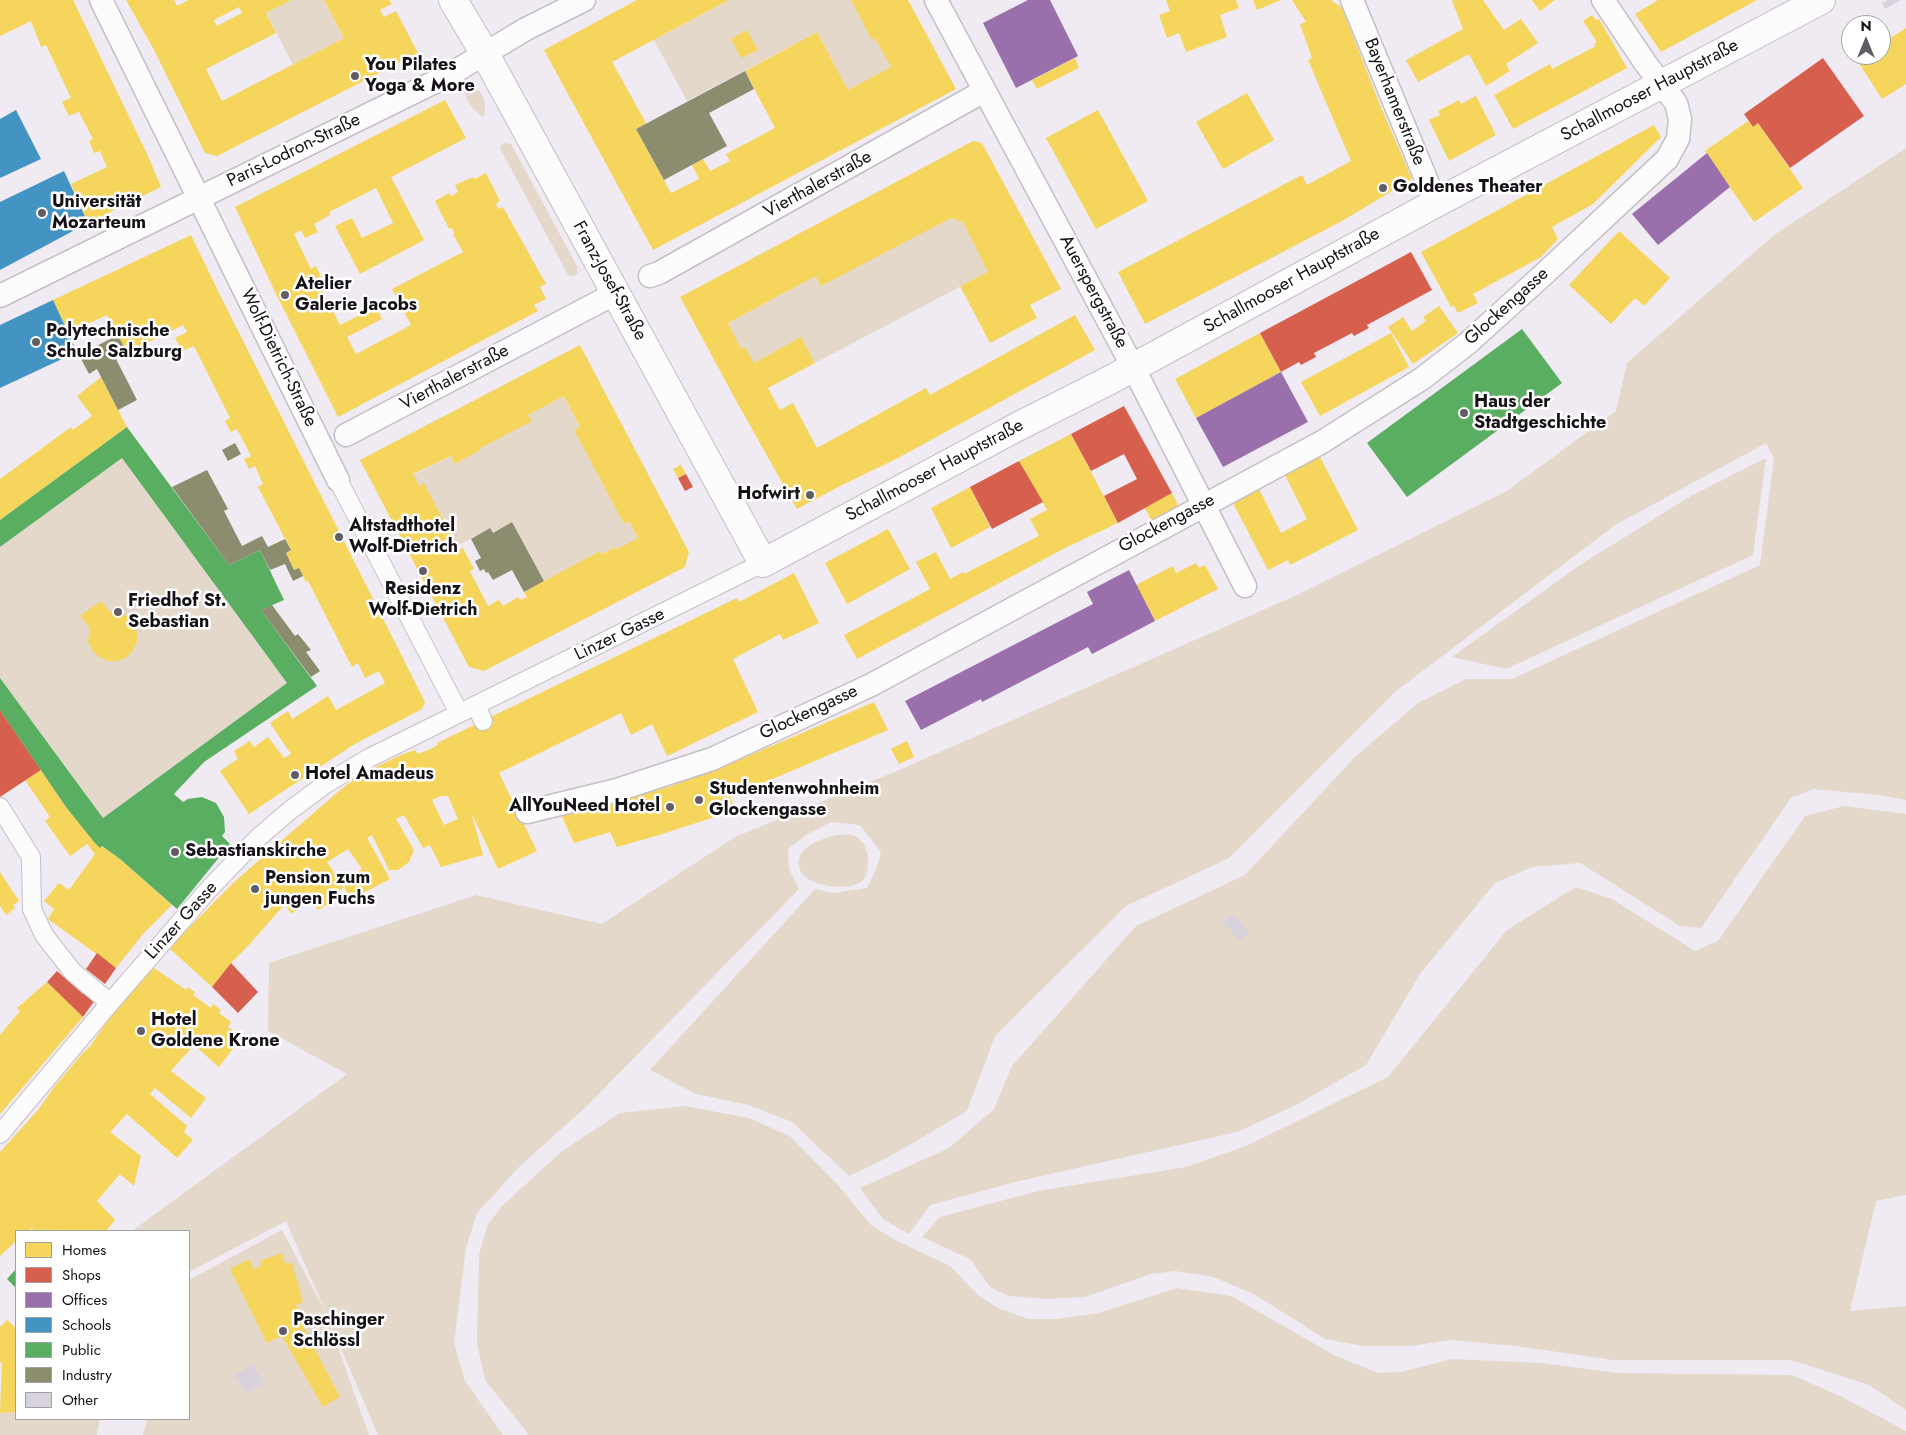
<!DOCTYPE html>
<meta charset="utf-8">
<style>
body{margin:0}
#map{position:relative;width:1906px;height:1435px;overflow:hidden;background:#f0eaf3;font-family:Jost,sans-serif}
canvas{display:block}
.legend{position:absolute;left:15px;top:1230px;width:175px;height:190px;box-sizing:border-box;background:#fff;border:1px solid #a1a0a2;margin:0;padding:6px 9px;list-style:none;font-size:15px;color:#151117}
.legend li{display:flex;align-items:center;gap:10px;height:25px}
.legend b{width:25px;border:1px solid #a1a0a2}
.north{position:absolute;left:1841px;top:15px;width:50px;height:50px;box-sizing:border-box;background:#fff;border:1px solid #a1a0a2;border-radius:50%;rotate:0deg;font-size:14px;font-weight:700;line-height:20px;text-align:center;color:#151117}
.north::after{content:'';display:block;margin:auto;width:18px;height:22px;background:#625d64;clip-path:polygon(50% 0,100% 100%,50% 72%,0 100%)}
</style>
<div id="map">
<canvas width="1906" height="1435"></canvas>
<ul class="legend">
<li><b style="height:14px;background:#f6d55c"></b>Homes</li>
<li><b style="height:14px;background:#d6604d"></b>Shops</li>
<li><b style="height:14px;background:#9970ab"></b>Offices</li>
<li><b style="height:14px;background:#4393c3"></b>Schools</li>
<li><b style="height:14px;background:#5aae61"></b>Public</li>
<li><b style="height:14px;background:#8c8c6e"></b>Industry</li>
<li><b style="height:14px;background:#d9d2dd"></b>Other</li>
</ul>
<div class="north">N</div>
</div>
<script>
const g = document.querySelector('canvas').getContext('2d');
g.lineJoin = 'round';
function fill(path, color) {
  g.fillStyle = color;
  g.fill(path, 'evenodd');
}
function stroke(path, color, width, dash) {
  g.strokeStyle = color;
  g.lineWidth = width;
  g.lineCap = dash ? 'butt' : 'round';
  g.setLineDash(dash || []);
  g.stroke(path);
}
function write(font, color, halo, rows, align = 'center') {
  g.font = font + ' Jost,sans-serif';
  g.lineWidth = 5;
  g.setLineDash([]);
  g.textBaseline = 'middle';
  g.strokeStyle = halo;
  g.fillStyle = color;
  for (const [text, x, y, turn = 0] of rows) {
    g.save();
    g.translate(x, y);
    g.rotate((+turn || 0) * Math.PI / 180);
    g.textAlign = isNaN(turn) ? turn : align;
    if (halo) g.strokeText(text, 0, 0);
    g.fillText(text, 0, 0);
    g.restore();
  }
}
const green = new Path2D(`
 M292,0H324L344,38L293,65L266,13Z
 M729,0H852L872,39L875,38L893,66L848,90L817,32L687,101L654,40Z
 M464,86C484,88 487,99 484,117C475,113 463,98 464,86Z
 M503,143L511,144L577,266L578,272C576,276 573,277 568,275L501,150L500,146Z
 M1906,148V800L1880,795L1813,789L1791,798L1701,928L1680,926L1580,863L1532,867L1495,883L1420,974L1366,1065L1296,1105L1237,1132L1015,1182L930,1205L909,1234L883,1219L860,1188L949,1148L994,1109L1012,1066L1136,926L1245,875L1355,757L1418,703L1466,679H1512L1760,565L1774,458L1766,443L1615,525L1395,692L1229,858L1126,906L995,1036L967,1111L887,1158L849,1176L792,1122L749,1105L696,1094L650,1070L815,889L834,893L867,888L877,867L881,852L860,825L831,822L806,835L788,849L789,869L799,889L587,1106L518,1168L477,1213L466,1248L454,1343L465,1381L503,1435H378L326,1313L369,1435H143L147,1419H189V1280L282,1230L326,1313L286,1221L189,1272V1231H132L347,1074L268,1031L269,963L476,895L602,924L735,837L899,770L1295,596L1507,491L1616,411L1627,363L1774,235Z
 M951,218L963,222L988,272L815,363L801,338L754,363L745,347L741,349L728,323L816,276Z
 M564,396L580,427L574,430L624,524L629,521L638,538L617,549L615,547L602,554L600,551L544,581L512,522L493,533L490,528L457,546L424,484L419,486L413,475L451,456L455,464L479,451V449L531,421L528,415Z
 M122,458L287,683L103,818L0,678V547Z
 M1766,458L1753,555L1506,669L1452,657L1580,565L1691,496Z
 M1844,806L1906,814V1195L1876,1201L1850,1311L1906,1306V1410L1869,1385L1791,1360H1613L1516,1346L1451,1340L1411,1346H1363L1325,1339L1254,1294L1213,1277L1175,1271L1151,1274L1085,1297L1046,1299L1009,1296L990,1287L970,1259L922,1237L940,1217L1038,1191L1186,1167L1246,1146L1388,1077L1507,930L1576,887L1612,899L1695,951L1718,941L1805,816Z
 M837,835C842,835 848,834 852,835C869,841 870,861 866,875C860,894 815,887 804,876C801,874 800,869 799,866C795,847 823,838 837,835Z
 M685,1106L749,1118L790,1136L837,1184L871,1225L893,1239L950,1266L978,1295L998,1308L1028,1319H1057L1099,1313L1177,1288L1231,1296L1334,1355L1378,1373L1401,1372L1452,1359L1542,1363L1617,1373L1792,1375L1840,1396L1906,1431V1435H528L526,1431L485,1380L477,1343L479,1255L487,1226L501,1207L561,1152L620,1113Z
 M16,1412V1419H100L97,1435H0V1413Z`);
const homes = new Path2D(`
 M0,0H73L148,156L161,187L88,223L71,184L107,167L100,151L94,153L89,141L93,139L79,112L69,116L62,102L71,98L46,45L41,47L31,21L0,36Z
 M126,0H174L177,6L189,0H292L266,13L276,33L206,69L222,101L344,38L324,0H389L392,4L380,10L384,17L396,11L418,53L217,156L205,153L154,50ZM239,7L242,13L217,26L214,20Z
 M637,0H729L612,62L646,123L636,129L671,193L699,179L692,165L703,159L710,171L730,161L726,154L775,128L745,71L817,32L848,90L891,67L875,38L872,40L851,0H908L956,89L653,250L544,50Z
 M1166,0H1236L1239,8L1220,15L1227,37L1186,52L1179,33L1167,38L1159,15L1170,11Z
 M1253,0H1281L1257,10Z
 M1292,0H1331L1342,8L1380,105L1412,179L1342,221L1145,324L1118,272L1302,175L1307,185L1351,161L1308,60L1312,58L1300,24L1306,22Z
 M1454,0H1483L1504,30L1521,19L1538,43L1506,64L1510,71L1486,86L1469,54L1418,82L1406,60L1463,29L1452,1Z
 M1532,0H1555L1540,11Z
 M1658,0H1757L1661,52L1635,14Z
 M1592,15L1596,20L1599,19L1609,36L1627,68L1513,129L1494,95L1550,64L1552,69L1596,46L1594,44L1597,42L1583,21Z
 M1906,28V84L1882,99L1857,60L1865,55H1881V44Z
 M747,30L758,50L741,58L731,39Z
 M1075,58L1079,68L1037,89L1032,80Z
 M1247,93L1274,140L1223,169L1196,122Z
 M1476,96L1496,135L1449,161L1429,120L1440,115L1438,111L1459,100L1461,104Z
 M445,100L466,138L391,177L424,240L360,274L335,226L352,218L362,238L393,223L376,188L329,212L330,215L314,224L318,232L305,238L301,230L294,234L311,269L316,266L324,284L320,286L340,325L376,307L382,319L347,337L356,354L411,325L392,289L463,252L453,234L454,233L452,228L449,229L435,201L449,193L451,196L458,192L455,185L473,177L475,179L486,173L500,201L496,204L498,209L503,207L546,284L540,287L546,299L534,305L538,311L338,417L275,292L235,207Z
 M1098,110L1148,201L1096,229L1046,138Z
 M1748,121L1753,127L1758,123L1803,188L1754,222L1705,151Z
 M1654,125L1661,137L1593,204L1552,227L1558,239L1541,257L1473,294L1478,303L1458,313L1453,305L1451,307L1421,252Z
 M973,141L982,143L1061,289L1030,305L1037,318L990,343L960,286L988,272L963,222L951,218L821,286L816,276L728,323L741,349L745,347L754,363L801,337L815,363L768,388L780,410L793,403L817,448L926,388L930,395L1075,315L1095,350L898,458L838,487L797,509L738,404L680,297Z
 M1619,231L1670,278L1644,306L1635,298L1611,324L1569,285Z
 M191,235L221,297L425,702L422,709L353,745L249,814L220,771L238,759L234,751L250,741L254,747L268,737L284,758L291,754L270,723L288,711L292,719L328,696L336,710L385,683L379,671L365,678L358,663L352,667L308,581L306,582L299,568L294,570L286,553L291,550L258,487L263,484L255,466L249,469L244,459L251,456L237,429L231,432L225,421L230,418L194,346L182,351L175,338L187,332L183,325L127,353L107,315L68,333L53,300Z
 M1439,306L1458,333L1413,364L1388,327L1403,317L1412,331L1426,321L1423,317Z
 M1260,333L1281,372L1196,418L1175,379Z
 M1391,333L1409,367L1320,416L1301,382Z
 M580,345L689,552L685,567L484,671L469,667L360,460ZM564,396L580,427L574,430L624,524L629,521L638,538L617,549L615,547L602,554L600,551L544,581L524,592L527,597L520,600L518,597L503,606L499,600L488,606L470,571L474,569L463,548L459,550L424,483L419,486L413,474L451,456L455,464L479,451V449L532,421L528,415Z
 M101,377L127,427L0,520V479L71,427L73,430L92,416L77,396Z
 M1071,434L1118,523L1067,547L857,659L844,635L930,589L916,562L936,552L950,579L963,572L964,574L1039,536L1030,519L1047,510L1019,461Z
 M1320,457L1358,530L1290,565L1288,560L1268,570L1233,503L1259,489L1281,533L1307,519L1285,475Z
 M681,465L686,474L678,478L673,469Z
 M970,487L990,527L951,548L931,508Z
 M1172,493L1179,507L1152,522L1145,508Z
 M888,529L910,569L847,604L825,563Z
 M1196,563L1199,568L1205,565L1218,589L1155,621L1136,585L1173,566L1176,573Z
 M794,573L819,623L783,640L780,634L733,659L758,712L667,756L652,724L631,735L621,713L499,773L537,851L498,869L471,812L483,855L441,867L430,845L423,848L404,815L396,819L414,850L409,862L398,870H389L372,835L367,838L390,879L352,899L345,889V882L353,878L351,875L362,869L348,849L327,862L344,887L335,895L334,901L318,910L310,899L291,914L285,904L247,947L231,963L212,987L169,948L233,883L339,791L361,774L403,754L415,750L418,754L428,750L438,745L437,743L737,598L739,602ZM441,796H448L458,819L444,825L432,800Z
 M101,601L110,612H118L127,616L133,623L137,632V642L133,650L127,657L118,661H108L99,657L92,650L88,641L90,628L80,616Z
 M874,702L888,730L730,797L736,810L659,835L617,847L610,832L574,843L560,812L597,803L599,808L671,786L718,769Z
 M907,741L914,757L899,764L891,749Z
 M41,770L66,807L100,848L102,846L120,859L172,905L143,934L116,968L48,919L54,909L44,901L59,883L69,890L95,854L87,844L70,856L45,821L50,817L25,780Z
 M0,872L19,901L13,905L15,908L6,915L0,906Z
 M151,966L186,990L188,987L195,992L193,995L211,1008L213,1004L221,1010L219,1013L231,1022L228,1027L242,1037L219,1067L194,1045L171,1071L206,1098L191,1118L155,1088L150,1094L187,1126L184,1132L193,1140L177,1158L127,1114L110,1132L141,1156L134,1186L120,1174L97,1201L115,1220L106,1231H77L75,1229L73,1231H34L32,1228L28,1231H16V1241L0,1256V1152L38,1110L54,1087L82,1054L91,1045L109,1018Z
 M47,982L83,1017L0,1114V1035L20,1011L17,1008Z
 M282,1253L285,1263H292L303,1302L296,1305L303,1326L340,1397L323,1407L282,1336L267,1343L230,1269L249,1259L254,1270L262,1265L260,1261Z
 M7,1320L16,1328V1412L0,1413L2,1363L0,1362V1327Z`);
const shops = new Path2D(`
 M1823,58L1864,116L1790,168L1758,123L1753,127L1744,114Z
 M1411,252L1432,290L1367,325L1369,328L1354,336L1352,333L1314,353L1316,357L1301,365L1299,362L1281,372L1260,333Z
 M1124,406L1172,493L1118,523L1104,496L1137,479L1124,454L1091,471L1071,434Z
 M1019,461L1043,502L992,529L970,487Z
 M686,474L693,487L685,491L678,478Z
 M0,710L41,770L0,797Z
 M97,953L116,968L105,984L86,969Z
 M231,963L258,992L238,1013L212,987Z
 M57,971L83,994L85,992L95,1000L83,1017L47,982Z`);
const offices = new Path2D(`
 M1028,0H1050L1078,56L1016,88L983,23Z
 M1707,153L1730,187L1658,245L1632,214Z
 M1281,372L1308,422L1223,467L1196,418Z
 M1129,570L1155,621L1092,654L1088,647L982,702L981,699L921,730L905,701L1093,604L1087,592Z`);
const schools = new Path2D(`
 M16,110L41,159L0,178V119Z
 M64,171L88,223L0,270V202Z
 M53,300L77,352L0,388V325Z`);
const public = new Path2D(`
 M1522,329L1562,383L1407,497L1367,443Z
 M127,427L229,565L260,550L284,600L261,610L317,686L204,762L174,794L183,802L188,799L202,797L216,803L224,817L225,832L222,836L230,844L177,909L120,859L102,846L100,848L94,842L66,807L0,710V678L103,818L287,683L122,458L0,547V520Z
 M16,1269V1288L7,1279Z`);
const industry = new Path2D(`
 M745,71L754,89L709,113L727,146L664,180L636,129Z
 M118,335L127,353L116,359L137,400L118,410L97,369L89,374L79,355Z
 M235,443L241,454L228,461L222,450Z
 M207,470L228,509L224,511L242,546L262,536L268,547L285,539L291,550L286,553L294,570L299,568L303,576L293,581L285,564L270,570L260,550L229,565L172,487Z
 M512,522L544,581L524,592L512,570L493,580L488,572L486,573L484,569L480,571L475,561L481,558L471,539L490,528L493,533Z
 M272,605L295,636L298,634L311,650L306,652L320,671L311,677L261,610Z`);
const building = new Path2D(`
 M1888,0H1901L1885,9L1882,3Z
 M1233,914L1250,933L1240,941L1222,921L1224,919L1225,921Z
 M252,1364L264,1383L246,1393L235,1375Z`);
const pedestrian = new Path2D(`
 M338,480L459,713
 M476,705L483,721
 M0,807L31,857L32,909L44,935L73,972L110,1003
 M0,1134L110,1003L209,889L259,837L288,812L324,785L369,758L763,563`);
const minor = new Path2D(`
 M101,0L338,480
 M936,0L1133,367L1245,586
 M1352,0L1436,203
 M650,276L659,273L984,91
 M0,296L449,75L526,29L584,0
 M346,435L616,293
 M527,812L617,790L712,759L871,685L1322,442L1423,378L1468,343L1543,275L1667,159L1678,139L1680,119L1676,103L1646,64L1603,0`);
const tertiary = new Path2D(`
 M453,0L485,54L763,563L1017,427L1110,380L1436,203L1821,0`);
const markers = [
 [355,76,5,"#625d64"],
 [1383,188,5,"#625d64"],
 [42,213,5,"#625d64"],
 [285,295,5,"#625d64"],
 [36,342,5,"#625d64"],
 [1464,413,5,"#625d64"],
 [810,495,5,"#625d64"],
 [339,537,5,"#625d64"],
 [423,571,5,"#625d64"],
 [118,612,5,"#625d64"],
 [295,775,5,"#625d64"],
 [699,800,5,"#625d64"],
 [670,807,5,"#625d64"],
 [175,852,5,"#625d64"],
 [255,889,5,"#625d64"],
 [141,1031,5,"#625d64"],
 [283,1331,5,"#625d64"]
];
const poiNames = [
 ["You Pilates",365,66],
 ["Yoga & More",365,87],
 ["Goldenes Theater",1393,188],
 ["Universität",52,203],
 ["Mozarteum",52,224],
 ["Atelier",295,285],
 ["Galerie Jacobs",295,306],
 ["Polytechnische",46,332],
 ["Schule Salzburg",46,353],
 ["Haus der",1474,403],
 ["Stadtgeschichte",1474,424],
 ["Hofwirt",800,495,"right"],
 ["Altstadthotel",349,527],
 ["Wolf-Dietrich",349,548],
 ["Residenz",423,590,"center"],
 ["Wolf-Dietrich",423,611,"center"],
 ["Friedhof St.",128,602],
 ["Sebastian",128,623],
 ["Hotel Amadeus",305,775],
 ["Studentenwohnheim",709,790],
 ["Glockengasse",709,811],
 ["AllYouNeed Hotel",660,807,"right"],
 ["Sebastianskirche",185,852],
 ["Pension zum",265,879],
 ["jungen Fuchs",265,900],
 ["Hotel",151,1021],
 ["Goldene Krone",151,1042],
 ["Paschinger",293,1321],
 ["Schlössl",293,1342]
];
const streetNames = [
 ["Schallmooser Hauptstraße",1650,91,-28],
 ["Bayerhamerstraße",1394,102,68],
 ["Paris-Lodron-Straße",294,151,-26],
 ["Vierthalerstraße",818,185,-29],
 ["Franz-Josef-Straße",609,281,61],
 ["Schallmooser Hauptstraße",1292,281,-29],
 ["Auerspergstraße",1093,292,62],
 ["Glockengasse",1507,307,-42],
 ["Wolf-Dietrich-Straße",278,358,64],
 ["Vierthalerstraße",455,378,-28],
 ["Schallmooser Hauptstraße",935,471,-28],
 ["Glockengasse",1167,524,-28],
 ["Linzer Gasse",620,635,-26],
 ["Glockengasse",809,713,-25],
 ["Linzer Gasse",182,921,-48]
];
fill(green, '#e4d8cb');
fill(homes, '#f6d55c');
fill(shops, '#d6604d');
fill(offices, '#9970ab');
fill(schools, '#4393c3');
fill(public, '#5aae61');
fill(industry, '#8c8c6e');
fill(building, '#d9d2dd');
stroke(pedestrian, '#c4bfc6', 20);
stroke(minor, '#c4bfc6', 25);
stroke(tertiary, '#c4bfc6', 30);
stroke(pedestrian, '#fdfcfd', 18);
stroke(minor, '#fdfcfd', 22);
stroke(tertiary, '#fdfcfd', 28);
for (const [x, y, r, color] of markers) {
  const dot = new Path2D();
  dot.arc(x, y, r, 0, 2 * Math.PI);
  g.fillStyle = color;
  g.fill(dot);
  stroke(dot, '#fff', 2);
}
write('bold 18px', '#151117', '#fff', poiNames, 'left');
write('18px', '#151117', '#fff', streetNames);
</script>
